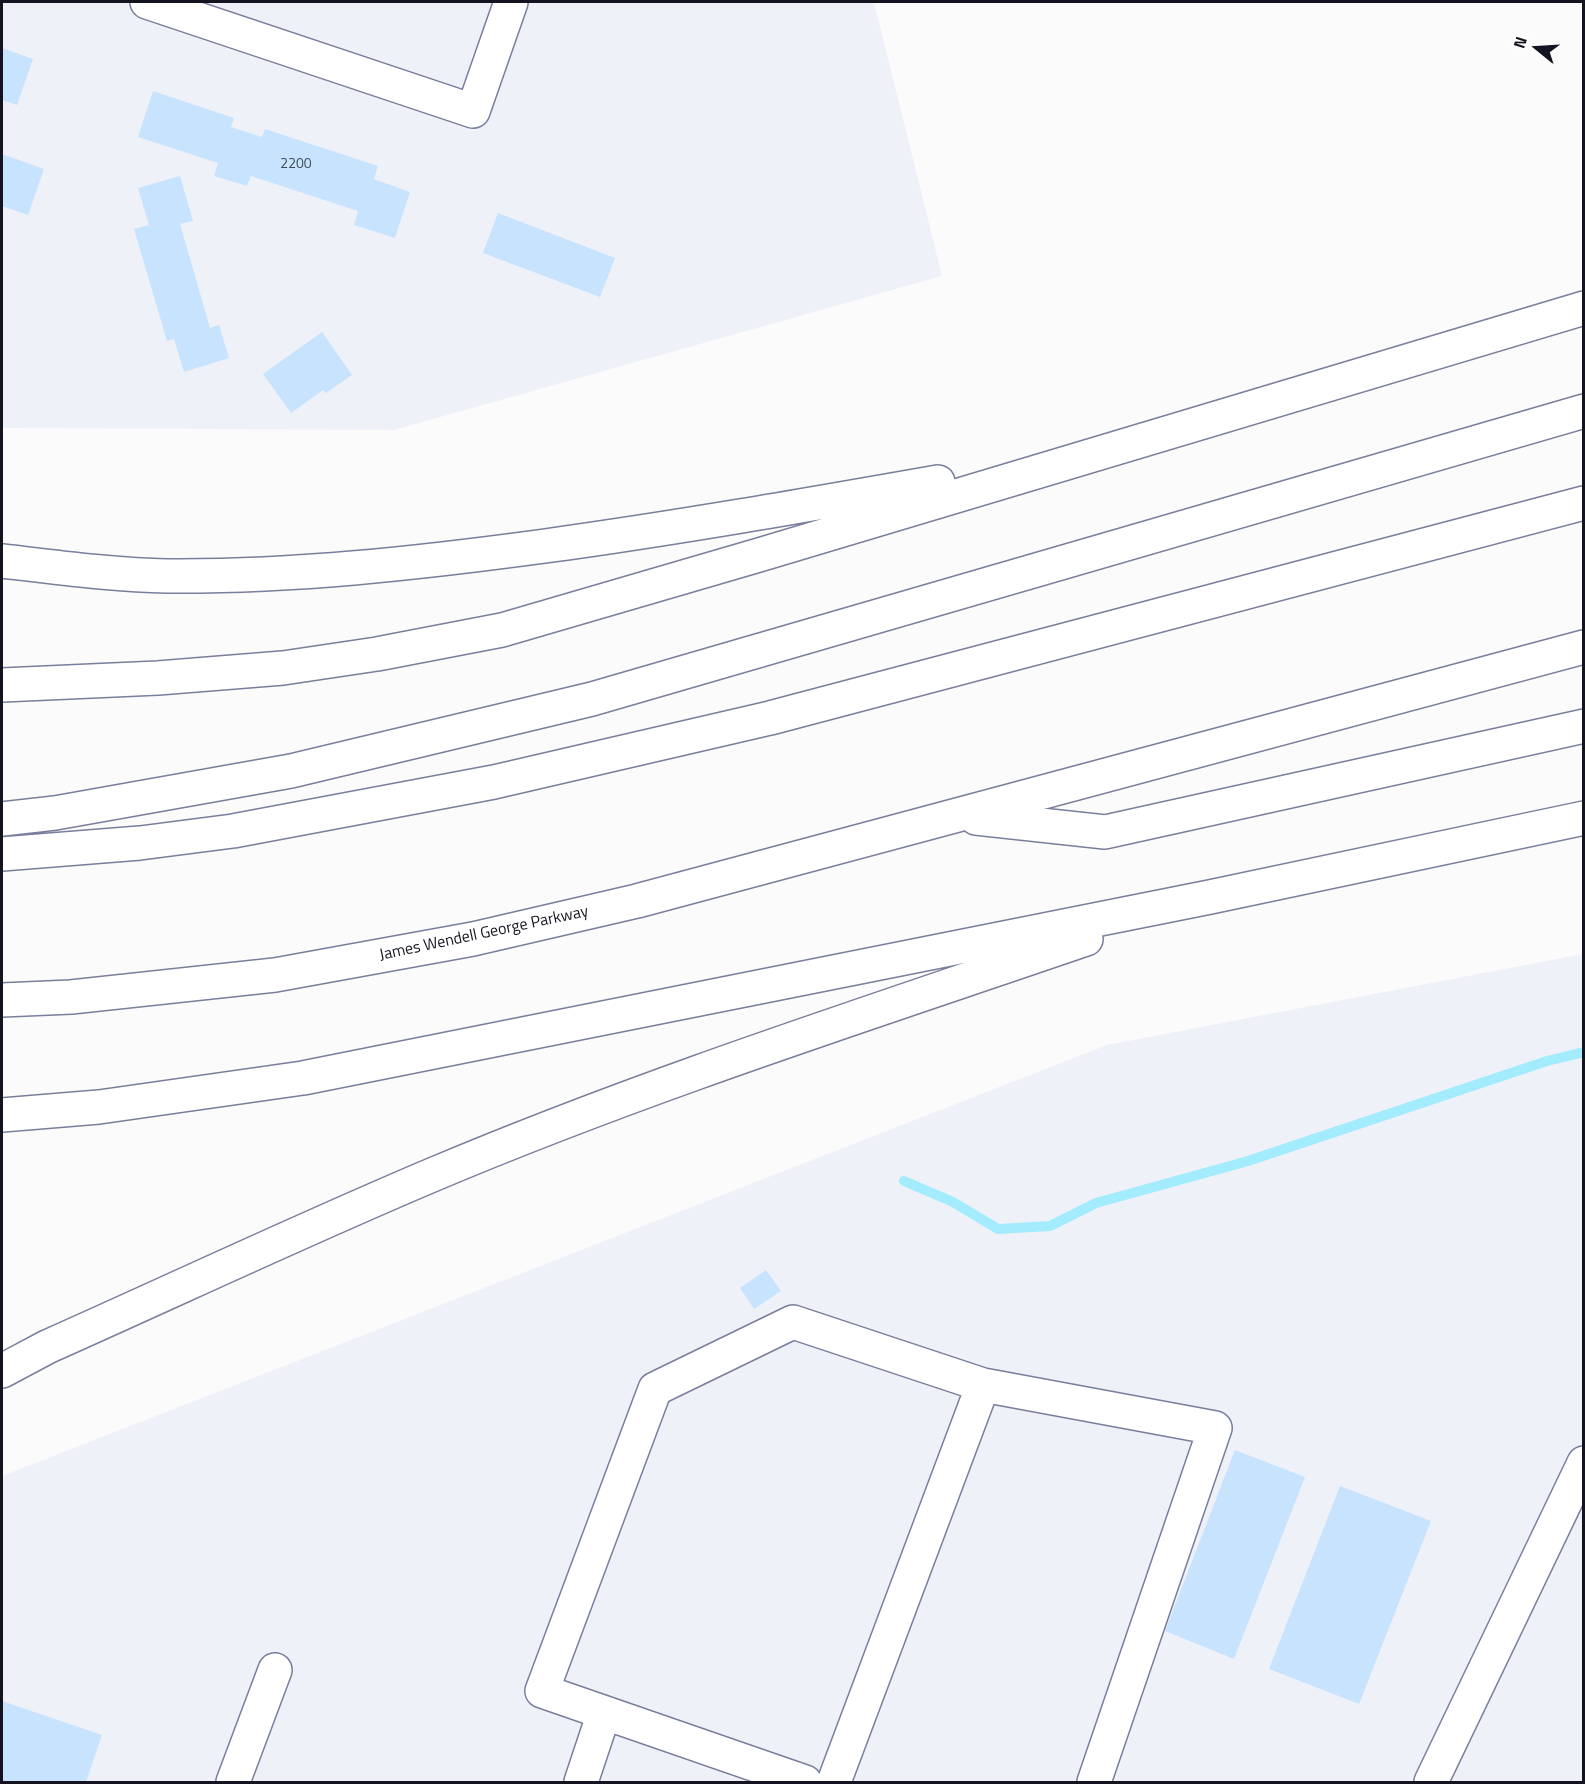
<!DOCTYPE html>
<style>
body{margin:0}
#map{position:relative;width:1585px;height:1784px;overflow:hidden;background:#fbfbfb;font-family:"Titillium Web",sans-serif}
canvas{display:block}
.frame{position:absolute;inset:0;border:3px solid #131420;pointer-events:none}
.north{position:absolute;left:1507px;top:18px;width:60px;height:60px;-webkit-text-stroke:4px #fff;paint-order:stroke;rotate:288deg;font-size:16px;font-weight:700;line-height:24px;text-align:center;color:#131420}
.north::after{content:'';display:block;margin:auto;width:21px;height:27px;background:#131420;clip-path:polygon(50% 0,100% 100%,50% 72%,0 100%)}
</style>
<div id="map">
<canvas width="1585" height="1784"></canvas>
<div class="frame"></div>
<div class="north">N</div>
</div>
<script>
const g = document.querySelector('canvas').getContext('2d');
g.lineJoin = 'round';
function fill(path, color) {
  g.fillStyle = color;
  g.fill(path, 'evenodd');
}
function stroke(path, color, width, dash) {
  g.strokeStyle = color;
  g.lineWidth = width;
  g.lineCap = dash ? 'butt' : 'round';
  g.setLineDash(dash || []);
  g.stroke(path);
}
function write(font, color, halo, rows, align = 'center') {
  g.font = font + ' "Titillium Web",sans-serif';
  g.lineWidth = 4.5;
  g.setLineDash([]);
  g.textBaseline = 'middle';
  g.strokeStyle = halo;
  g.fillStyle = color;
  for (const [text, x, y, turn = 0] of rows) {
    g.save();
    g.translate(x, y);
    g.rotate((+turn || 0) * Math.PI / 180);
    g.textAlign = isNaN(turn) ? turn : align;
    if (halo) g.strokeText(text, 0, 0);
    g.fillText(text, 0, 0);
    g.restore();
  }
}
const built = new Path2D(`
 M2,2H874L942,276L394,430L2,428Z
 M1583,954V1782H2V1476L1107,1045Z`);
const stream = new Path2D(`
 M904,1181L953,1202L998,1229L1050,1226L1096,1203L1248,1161L1547,1061L1584,1052`);
const building = new Path2D(`
 M2,48L33,59L17,105L2,100Z
 M153,91L234,118L231,127L262,137L265,129L378,166L374,179L410,192L395,238L354,225L358,211L251,176L247,186L214,176L218,163L138,137Z
 M2,154L44,169L28,215L2,206Z
 M180,176L193,221L180,224L210,328L219,325L229,358L184,372L174,339L167,341L134,229L149,225L138,188Z
 M498,213L615,258L600,297L483,253Z
 M322,332L352,375L326,393L323,390L291,413L263,374Z
 M766,1270L781,1291L754,1309L740,1288Z
 M1235,1450L1305,1477L1234,1659L1165,1631Z
 M1340,1486L1431,1521L1359,1704L1269,1669Z
 M2,1701L102,1735L86,1782H2Z`);
const minor = new Path2D(`
 M147,2L473,111L511,2
 M233,1782L275,1670
 M581,1782L604,1713
 M805,1782L542,1691L655,1389L793,1322L983,1385L1215,1428L1094,1782
 M834,1782L983,1385
 M1431,1782L1584,1463`);
const highway = new Path2D(`
 M2,561C56,567 112,575 167,576C293,577 419,563 545,546C676,528 807,505 938,482
 M2,685L158,678L283,668L377,654L502,630L759,555L1584,308
 M976,818L1105,832L1584,726
 M2,819L55,813L291,771L592,699L1584,411
 M2,854L140,843L233,831L494,782L770,718L1584,503
 M2,1000L71,997L275,975L473,939L637,901L1584,647
 M2,1115L99,1107L303,1078L1210,897L1584,818
 M2,1371L47,1347C175,1290 302,1230 432,1175C645,1085 867,1014 1086,939`);
const numberNames = [
 ["2200",296,165]
];
const streetNames = [
 ["James Wendell George Parkway",484,934,-12]
];
fill(built, '#eff1f9');
stroke(stream, '#a2ecfd', 10);
fill(building, '#c7e3fd');
stroke(minor, '#797e9c', 36);
stroke(highway, '#797e9c', 36);
stroke(minor, '#fff', 33);
stroke(highway, '#fff', 33);
write('14px', '#404857', null, numberNames);
write('16px', '#131420', '#fff', streetNames);
</script>
